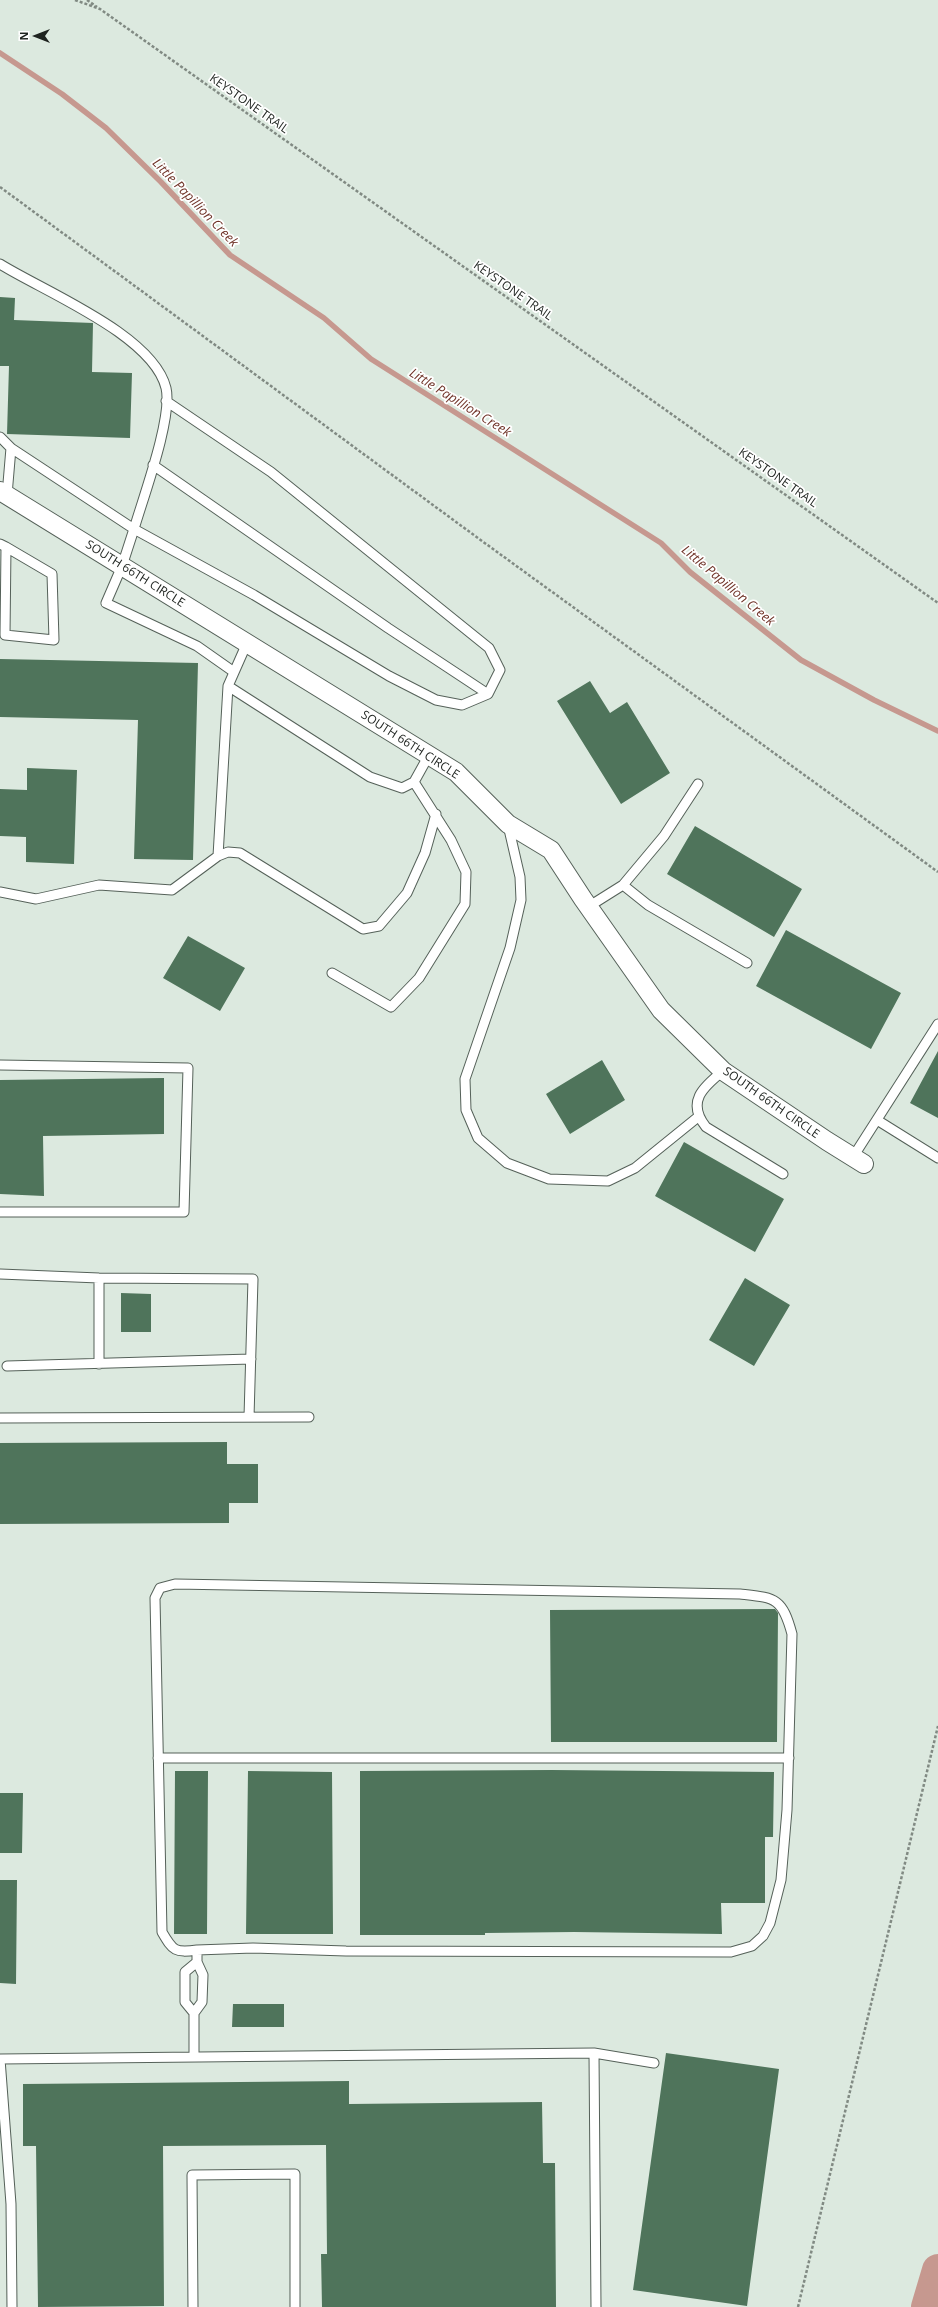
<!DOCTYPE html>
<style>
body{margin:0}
#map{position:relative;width:938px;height:2307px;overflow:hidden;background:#dce9df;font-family:"Open Sans",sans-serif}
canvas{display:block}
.north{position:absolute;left:16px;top:16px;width:40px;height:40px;-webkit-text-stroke:3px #fff;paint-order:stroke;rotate:270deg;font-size:11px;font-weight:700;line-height:16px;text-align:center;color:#1e231f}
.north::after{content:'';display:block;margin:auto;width:14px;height:18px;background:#1e231f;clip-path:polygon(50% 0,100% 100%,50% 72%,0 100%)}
</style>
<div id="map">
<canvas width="938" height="2307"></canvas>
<div class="north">N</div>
</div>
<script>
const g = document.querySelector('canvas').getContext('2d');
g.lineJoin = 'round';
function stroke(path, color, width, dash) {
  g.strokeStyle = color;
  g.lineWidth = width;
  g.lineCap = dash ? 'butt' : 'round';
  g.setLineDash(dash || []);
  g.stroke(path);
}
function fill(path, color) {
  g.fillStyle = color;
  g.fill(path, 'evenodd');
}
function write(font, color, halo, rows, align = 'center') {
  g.font = font + ' "Open Sans",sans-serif';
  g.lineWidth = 3.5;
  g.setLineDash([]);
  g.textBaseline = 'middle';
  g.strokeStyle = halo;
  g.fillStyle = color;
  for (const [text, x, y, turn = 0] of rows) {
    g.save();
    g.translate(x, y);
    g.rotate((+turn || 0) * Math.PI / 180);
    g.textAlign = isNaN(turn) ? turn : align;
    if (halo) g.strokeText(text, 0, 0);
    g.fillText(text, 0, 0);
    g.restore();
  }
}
const stream = new Path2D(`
 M0,53L62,94L106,128L161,182L230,255L324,318L371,359L661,543L690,572L801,660L874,700L938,731`);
const river = new Path2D(`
 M927,2307L938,2270`);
const building = new Path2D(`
 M0,297L15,298L14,320L93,323L92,372L132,373L130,438L7,434L9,366H0Z
 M0,659L198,663L193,860L134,859L138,720L0,717Z
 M590,681L610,713L627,702L670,773L621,804L557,701Z
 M27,768L77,770L74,864L26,862V837L0,836V789L27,790Z
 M695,826L802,889L774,937L667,874Z
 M786,930L901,993L871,1049L756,986Z
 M188,936L245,968L220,1011L163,978Z
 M938,1051V1118L910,1103Z
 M602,1060L625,1100L570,1134L546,1094Z
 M164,1078V1134L43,1136L44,1196L0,1194V1080Z
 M684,1142L784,1199L755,1252L655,1196Z
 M745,1278L790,1305L754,1366L709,1340Z
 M121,1293L151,1294V1332H121Z
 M227,1442V1464H258V1503H229V1523L0,1524V1443Z
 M775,1609L778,1613L777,1742H551L550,1610Z
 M552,1770L774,1772L773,1837H765V1903H721L722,1934L574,1932L485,1933V1935H360V1771Z
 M175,1771H208L207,1934H174Z
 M248,1771L332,1772L333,1934H246Z
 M0,1793H23L22,1853H0Z
 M0,1880H17L16,1984L0,1983Z
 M233,2004H284V2027H232Z
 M666,2053L779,2069L747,2306L633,2290Z
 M349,2081V2104L542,2102L543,2163H555L556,2307H322L321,2254H327L326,2145L163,2146L164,2306L38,2307L36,2146H23V2084Z`);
const path = new Path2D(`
 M75,0L100,9L938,603
 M87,0L97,7
 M0,187L482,541L938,872
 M798,2307L938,1726`);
const service = new Path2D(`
 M0,264C45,292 153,335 166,388C173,417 143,498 134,529L254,595L389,676L436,700L462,705L488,694L500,670L489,648L271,472L166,401
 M0,437L11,448L7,495
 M11,448L134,529L122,566L106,603L197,646L234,672
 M153,465L388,628L488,694
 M0,544L6,547L52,574L54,640L5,635L6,547
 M228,686L370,777L402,788L414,782L429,755
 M508,825L520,877L521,900L510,948L465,1079L466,1110L478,1138L507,1163L549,1179L608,1181L635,1168L698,1117
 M218,856L228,852L240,853L363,929L379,926L407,893L425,853L436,814
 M623,885L648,905L747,963
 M0,892L36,899L99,885L172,890L218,856L228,686L247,643
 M588,907L623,885L664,836L698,784
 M332,973L391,1007L419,978L465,904L466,872L451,840L414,782
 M0,1065L188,1068L184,1212H0
 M723,1071C703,1087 686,1102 706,1127L783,1174
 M877,1120L938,1158
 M853,1157L938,1024
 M0,1274L99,1278L253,1279L249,1417
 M99,1364V1278
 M7,1366L251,1359
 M0,1418L309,1417
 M158,1758H789
 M197,1962V1950C175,1953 173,1951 162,1932L155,1598L160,1588L175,1584L740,1594C775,1598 782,1597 792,1634L787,1810L781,1880L770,1923L763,1936L752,1946L731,1952L346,1951L253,1948L197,1950
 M194,2013L185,2002V1972L197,1962L203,1975L202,2002L194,2013V2057
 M594,2053L596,2307
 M0,2059L594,2053L654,2063
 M0,2059L11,2204L12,2307
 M193,2307L192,2175L295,2174V2307`);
const minor = new Path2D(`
 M0,491L456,772L508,824L551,850L583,899L661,1010L723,1071L827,1141L864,1164`);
const streetNames = [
 ["KEYSTONE TRAIL",249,104,35],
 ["KEYSTONE TRAIL",513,291,35],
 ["KEYSTONE TRAIL",778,478,35],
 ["SOUTH 66TH CIRCLE",135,574,32],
 ["SOUTH 66TH CIRCLE",410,745,33],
 ["SOUTH 66TH CIRCLE",771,1103,35]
];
const waterNames = [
 ["Little Papillion Creek",195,203,46],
 ["Little Papillion Creek",460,403,32],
 ["Little Papillion Creek",728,586,40]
];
stroke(stream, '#c6988f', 5.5);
stroke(river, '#c6988f', 32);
fill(building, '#4f745b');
stroke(service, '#556159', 11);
stroke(minor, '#556159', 20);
stroke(path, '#818a83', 2.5, [3, 2]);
stroke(service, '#fff', 9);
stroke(minor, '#fff', 18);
write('12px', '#1e231f', '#fff', streetNames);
write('italic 13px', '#703429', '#fff', waterNames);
</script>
